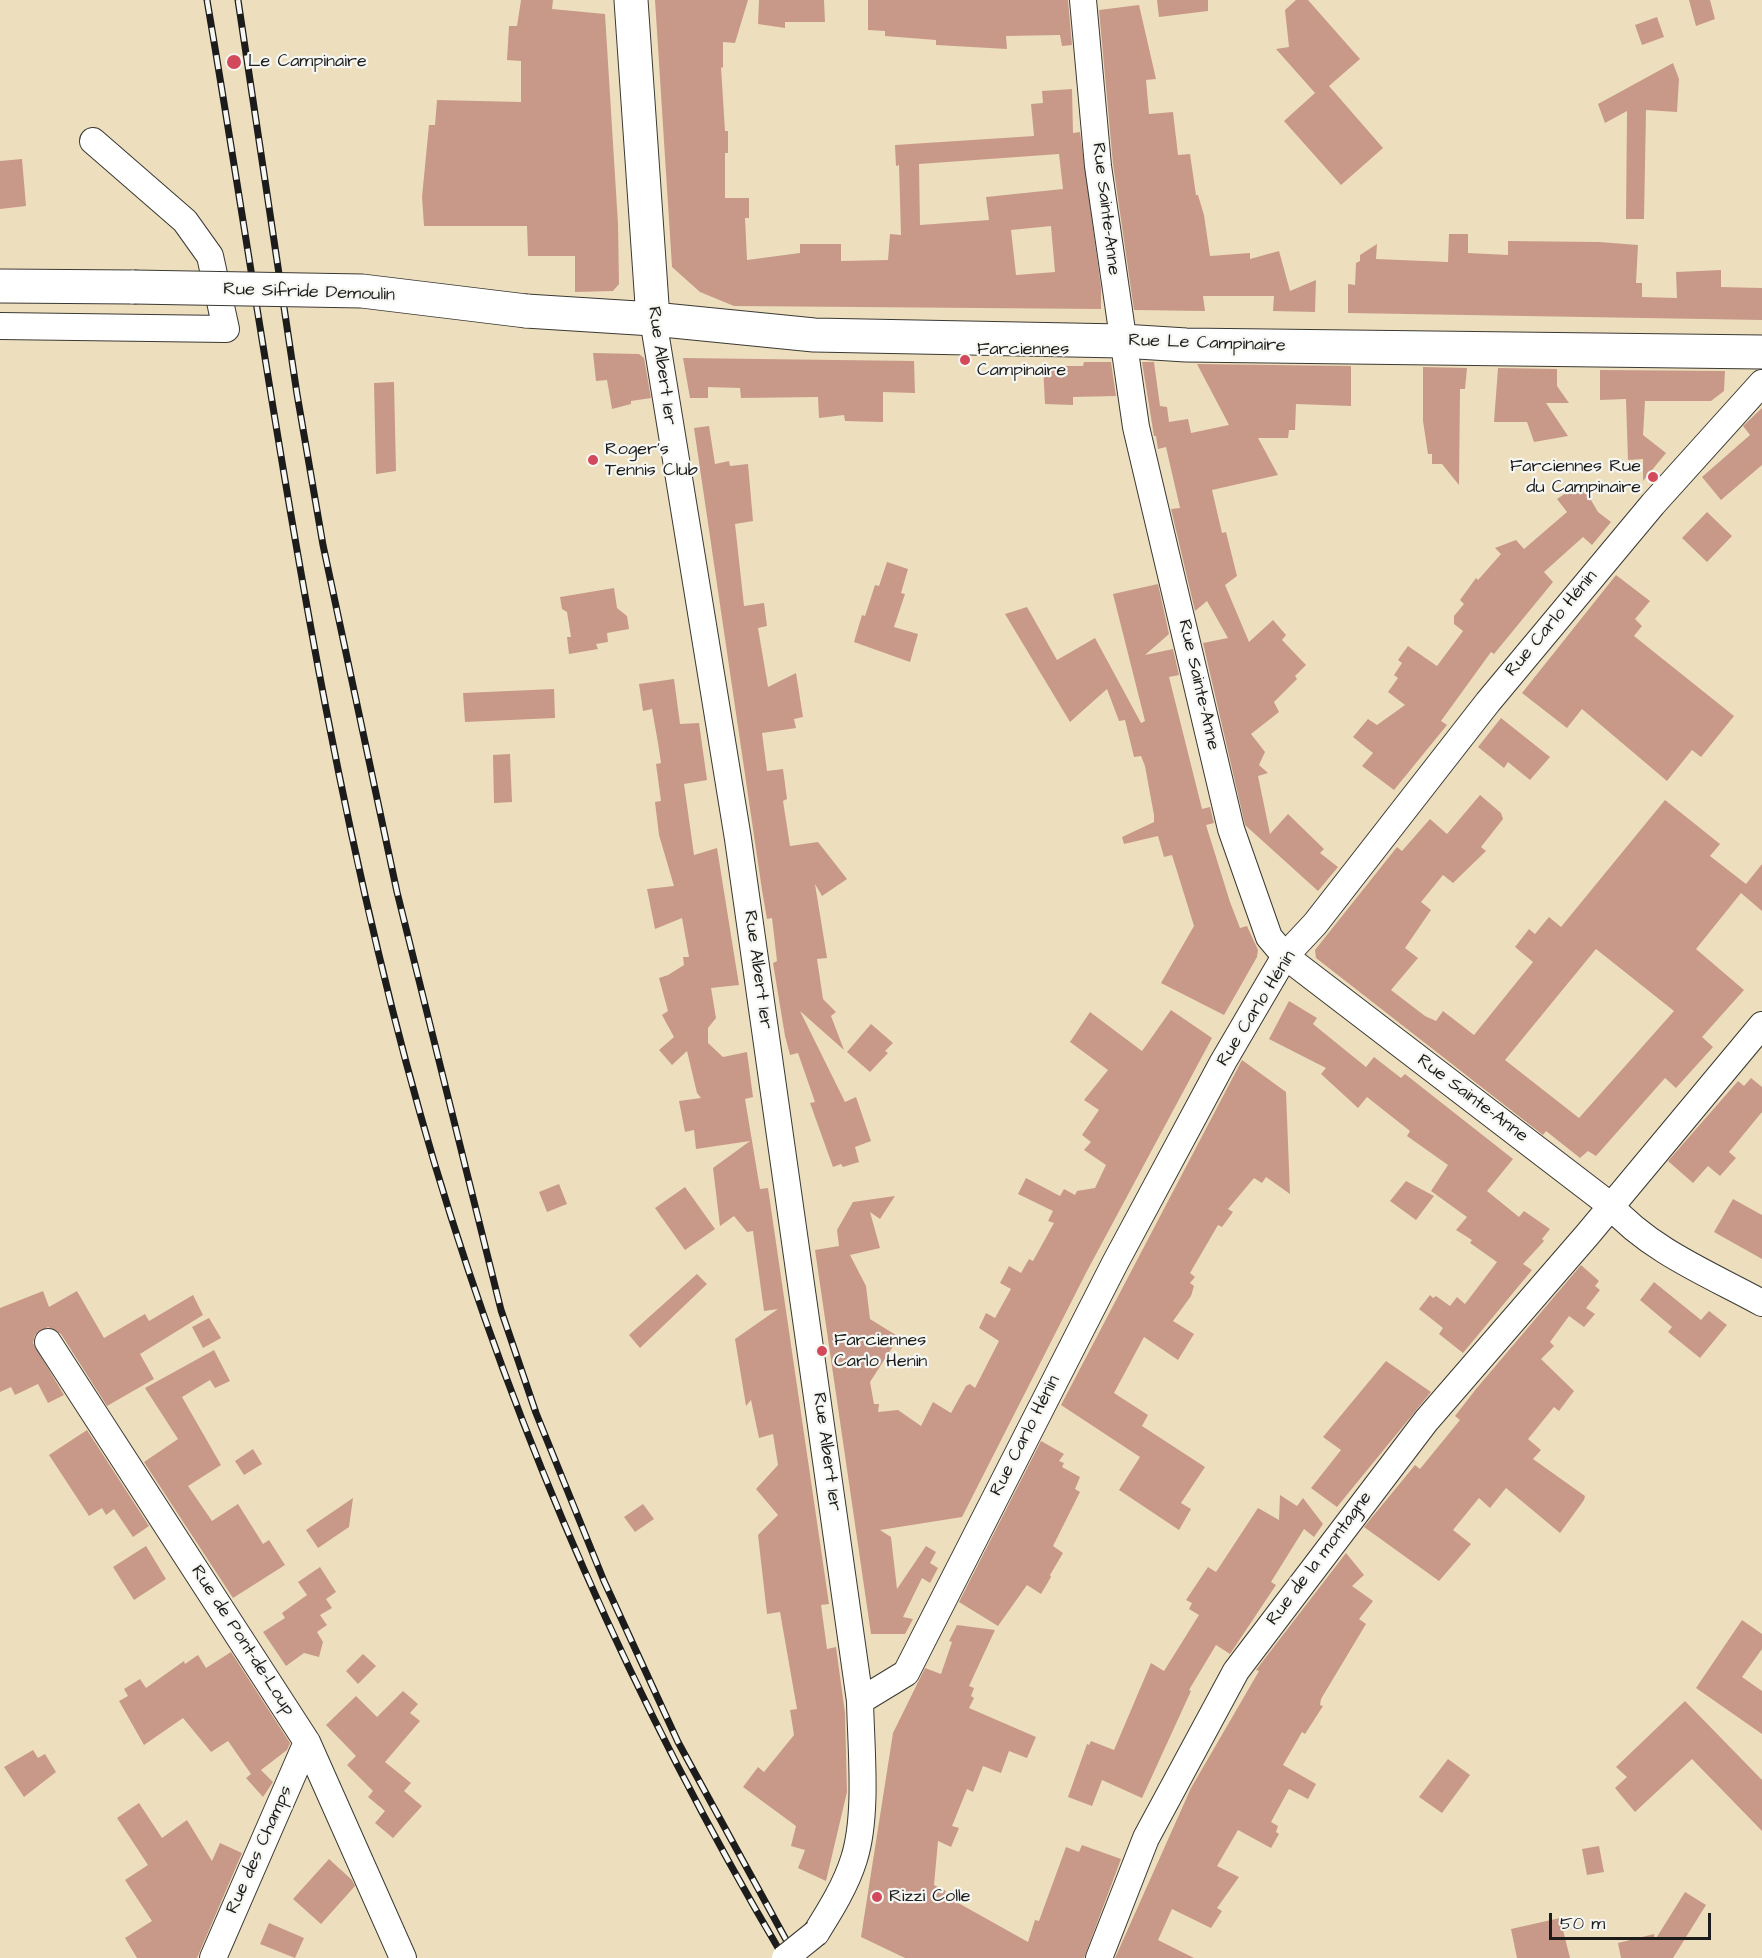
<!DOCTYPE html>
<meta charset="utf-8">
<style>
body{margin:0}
#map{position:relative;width:1762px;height:1958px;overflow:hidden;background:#eddfbd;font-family:"Architects Daughter",sans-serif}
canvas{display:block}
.scale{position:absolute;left:1549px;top:1913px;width:162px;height:27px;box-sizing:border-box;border:3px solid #1c1c1c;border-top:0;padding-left:8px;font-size:18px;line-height:21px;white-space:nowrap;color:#1c1c1c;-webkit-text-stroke:4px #f6f6f2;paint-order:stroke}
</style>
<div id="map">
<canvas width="1762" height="1958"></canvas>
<div class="scale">50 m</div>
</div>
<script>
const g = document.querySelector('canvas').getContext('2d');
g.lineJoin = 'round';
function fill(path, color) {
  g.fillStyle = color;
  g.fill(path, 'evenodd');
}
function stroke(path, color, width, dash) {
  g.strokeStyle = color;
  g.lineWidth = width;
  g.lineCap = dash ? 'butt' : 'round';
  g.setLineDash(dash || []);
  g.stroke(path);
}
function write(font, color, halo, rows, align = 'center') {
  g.font = font + ' "Architects Daughter",sans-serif';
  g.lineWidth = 4.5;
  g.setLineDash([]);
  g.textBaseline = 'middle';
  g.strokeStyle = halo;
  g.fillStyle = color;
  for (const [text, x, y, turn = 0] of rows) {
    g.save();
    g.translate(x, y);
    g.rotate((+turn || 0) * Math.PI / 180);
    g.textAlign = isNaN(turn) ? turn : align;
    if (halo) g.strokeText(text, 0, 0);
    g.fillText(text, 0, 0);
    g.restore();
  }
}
const building = new Path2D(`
 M521,0H553L552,9L605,14L618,224L619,284L613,291L575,292V256H528L527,226H424L422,197L429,125H435L437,100L521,102V61L507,60L509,26H517Z
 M655,0H748L735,43L723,42V68L721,67L725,131H728V153H725V198H749V218H745L747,260L800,253V244H841V261L888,260L890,234L901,235L899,165L896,166L895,145L1034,136L1031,104L1043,103L1042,91L1072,89L1073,133L1080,132L1101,287V309L734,306L700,292L672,267ZM1059,154L1063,189L986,197L989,220L920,225L919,164ZM1051,226L1055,272L1016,275L1011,230Z
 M759,0H824L825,22H785V28L758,24Z
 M868,0H1068L1072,45L1062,46L1060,35L1006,36L1007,49L936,45V40L885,36V31L868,30Z
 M1157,0H1208V11L1159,17Z
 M1296,0H1308L1360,59L1329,86L1383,148L1341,185L1284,121L1315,93L1276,49L1289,47L1285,10Z
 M1689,0H1710L1715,19L1696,26Z
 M1139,5L1156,79L1146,80L1149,114L1173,112L1178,155L1190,154L1196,195H1198L1204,215L1210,256L1250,253V259L1279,251L1290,291L1316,280L1315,312L1273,311L1274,296H1203L1205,311L1134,310L1113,164L1099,10Z
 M1657,17L1664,37L1642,45L1635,25Z
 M1673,63L1679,79L1677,112L1646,110L1644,219H1626L1627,111L1605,123L1598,104Z
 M22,159L26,206L0,209V161Z
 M1449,234H1468V253L1508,255V241L1599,242L1638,245L1636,283H1642V297L1677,298L1676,272L1721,270V287L1762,288V320L1348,313V284L1355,285L1356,263L1360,261V255L1377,244L1376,259L1448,262Z
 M593,353L639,354L644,358L651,398L631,401V404L612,409L607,380L596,381Z
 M683,358L914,361L915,393L883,392V422L845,421L844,415L819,418L818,397L741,398L740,388L708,387V398H690Z
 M1084,362H1111L1116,396L1073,397V405L1045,404L1043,366H1083Z
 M1142,362H1154L1160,406L1167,407L1169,422L1188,419L1191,433L1229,425L1197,364L1351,366V406L1296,404L1295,430H1289L1288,438H1258L1278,475L1212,490L1222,533L1226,532L1237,576L1225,585L1249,642L1273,620L1286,635L1282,640L1306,665L1295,676L1297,679L1274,702L1279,712L1251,734L1265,752L1259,765L1268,773L1258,776L1270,834L1288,814L1324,849L1320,853L1338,867L1318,891L1245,825L1203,643L1228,638L1207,601L1195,611L1171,509L1180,508L1166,447L1158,449L1156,436H1154Z
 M1423,367L1467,368L1465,389H1460L1459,485L1442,464H1432V454H1428L1423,421Z
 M1498,368L1557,369V386L1569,403H1546L1568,436L1534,442L1527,422H1494Z
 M1600,370L1725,371L1724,391L1711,401H1645L1643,435L1666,453L1643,481V448V459L1628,460L1626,399L1600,400Z
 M394,382L396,471L376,474L374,383Z
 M1762,408V465L1721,500L1702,477L1750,435L1743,426Z
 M709,426L715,464L729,461L730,466L748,464L753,521L735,524L744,606L764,603L767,626L758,628L768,687L796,673L803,717L794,719L796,728L762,733L767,771L783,769L787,799L783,801L790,846L818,842L847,879L822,896L815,884L827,958L817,959L823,999L836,1012L831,1016L844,1050L800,1011L845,1102L856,1097L871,1141L855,1147L859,1162L843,1167L841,1164L833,1167L810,1103L815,1102L798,1053L790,1055L785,1036L773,963L777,961L772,918L767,919L762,890L694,428Z
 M1581,483L1598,512L1611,522L1592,545L1583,537L1544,572L1553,582L1494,654L1491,652L1441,721L1447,725L1394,790L1362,766L1373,753L1353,737L1368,719L1377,725L1405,705L1388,692L1398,678L1394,675L1402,663L1398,660L1408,646L1437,666L1463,631L1454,624V616L1464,604L1460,600L1476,578L1478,580L1501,554L1495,548L1516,540L1524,549L1567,512L1557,499Z
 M1707,512L1732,536L1707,562L1682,538Z
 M887,562L908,569L901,593L905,594L894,627L918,634L910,662L854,642L862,615L865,616L875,585L879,586Z
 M1616,575L1650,601L1635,619L1642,626L1634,636L1734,716L1701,757L1692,750L1667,781L1582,709L1567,728L1522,693Z
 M1158,584L1169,634L1145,655L1173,649L1179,675L1169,677L1202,809L1210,807L1214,823L1206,825L1230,902L1240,928L1247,926L1258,950L1257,957L1224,1015L1161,983L1194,926L1172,855L1164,857L1158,836L1124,844L1122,837L1154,822V815L1145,766L1141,756L1134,757L1125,720L1119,721L1107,689L1070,722L1005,614L1027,607L1057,660L1095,638L1141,723L1145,721L1113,594Z
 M614,588L617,608L627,616L629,629L607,633L608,642L596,644L598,649L569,654L567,637H571L567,612L562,609L560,597Z
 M674,679L680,724L699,723L707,780L684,784L694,855L717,848L739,985L711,988L716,1018L708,1028V1043L723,1057L747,1052L753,1097L745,1099L760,1189L768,1188L829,1604L821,1605L827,1649L836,1647L845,1713L847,1792L826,1881L798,1868L805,1850L791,1846L796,1826L743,1787L758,1767L764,1772L794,1735L790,1710L797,1709L780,1612L767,1614L758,1535L778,1515L756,1489L778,1465L773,1434L759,1438L751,1400L746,1406L735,1339L778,1309L764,1311L753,1231L747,1232L734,1216L720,1226L713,1168L750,1141L696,1149L694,1130L685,1132L679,1101L701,1098L697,1093L687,1051L672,1065L659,1050L674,1037L662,1015L668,1011L659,978L668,975L684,965L683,957H689L682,918L655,929L647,889L674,886L659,835L655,802L661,801L656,764L661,763L658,743L652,709L643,711L639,684Z
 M554,689L555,718L465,722L463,693Z
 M1501,718L1550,757L1530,780L1508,762L1504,768L1478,747Z
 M510,754L512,802L494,803L493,755Z
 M1480,795L1501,813L1503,819L1481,847L1486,851L1453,883L1443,875L1421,902L1431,910L1405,948L1418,958L1391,990L1425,1016L1436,1021L1443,1011L1474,1035L1533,962L1515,947L1529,929L1535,934L1549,917L1561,927L1665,800L1720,844L1710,856L1746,884L1762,864V911L1741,893L1696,949L1744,990L1702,1037L1713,1047L1676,1088L1665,1078L1596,1156L1588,1151L1580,1158L1546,1131L1543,1135L1316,958L1315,950L1397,847L1402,851L1430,819L1447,834ZM1596,949L1674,1011L1579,1118L1505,1060Z
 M1289,1001L1317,1018L1313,1024L1366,1067L1374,1057L1401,1078L1405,1074L1513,1159L1487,1191L1519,1217L1524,1211L1550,1229L1542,1239L1544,1241L1523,1264L1532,1270L1463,1353L1439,1334L1443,1328L1419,1309L1430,1295L1433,1298L1436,1296L1450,1306L1457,1297L1465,1304L1497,1262L1470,1243L1472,1240L1456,1230L1467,1217L1431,1191L1448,1165L1407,1136L1410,1131L1367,1097L1358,1108L1321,1074L1326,1068L1269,1039Z
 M1171,1010L1212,1038L1087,1271L962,1517L880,1530L891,1537L897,1589L926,1546L936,1552L930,1563L938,1568L930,1583L922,1578L903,1617L913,1619L905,1634H871L815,1250L839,1246L837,1230L853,1202L895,1196L880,1219L870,1212L880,1248L850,1255L866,1286L870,1319L899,1337L870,1382L874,1404H879L878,1412L898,1410L921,1426L933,1402L951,1413L966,1386L970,1384L975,1388L999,1341L979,1328L986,1313L995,1318L1011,1289L1000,1283L1009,1266L1021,1273L1029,1259L1033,1261L1054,1223L1048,1221L1053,1211L1018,1194L1026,1178L1060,1196L1064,1189L1075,1195L1077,1191L1095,1188L1106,1165L1084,1150L1091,1142L1082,1135L1099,1110L1084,1100L1108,1070L1070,1042L1090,1012L1142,1051Z
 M871,1024L893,1043L885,1051L888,1053L870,1072L847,1052Z
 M1242,1060L1286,1092L1290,1194L1266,1177L1262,1183L1254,1178L1228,1209L1233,1212L1222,1227L1218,1225L1190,1273L1195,1277L1190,1283L1194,1286L1191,1296L1173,1321L1194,1334L1178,1360L1144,1337L1114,1393L1148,1415L1142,1426L1205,1467L1181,1503L1191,1509L1179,1530L1119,1490L1140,1457L1061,1405Z
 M1751,1078L1762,1087V1112L1729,1152L1736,1158L1720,1176L1708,1166L1693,1183L1668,1161L1738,1081L1744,1086Z
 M1406,1181L1434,1196L1416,1220L1390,1201Z
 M559,1184L567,1204L547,1212L539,1192Z
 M685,1187L715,1229L685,1250L655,1208Z
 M1733,1199L1762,1215V1259L1714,1232Z
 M1581,1265L1599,1281L1595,1286L1600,1290L1586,1308L1595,1314L1584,1327L1569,1316L1550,1342L1554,1346L1541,1359L1574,1391L1559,1411L1554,1407L1528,1439L1541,1450L1533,1459L1585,1496L1584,1500L1560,1533L1506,1488L1490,1508L1479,1498L1453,1530L1471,1544L1439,1581L1364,1527L1415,1465L1420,1469L1460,1420L1455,1416L1476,1389Z
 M697,1274L707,1284L640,1348L629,1335Z
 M1654,1282L1701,1320L1709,1311L1727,1325L1700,1358L1668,1332L1672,1327L1640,1300Z
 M43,1291L49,1307L77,1291L104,1338L145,1314L149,1321L193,1295L203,1315L140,1354L154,1379L107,1406L61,1334L48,1327L35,1335L33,1343L64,1395L48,1403L38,1384L15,1395L11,1387L0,1392V1308Z
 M209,1318L221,1338L203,1348L192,1327Z
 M214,1350L230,1381L215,1388L210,1380L182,1397L221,1465L188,1486L212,1521L238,1504L263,1544L269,1540L285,1565L233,1598L144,1462L178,1439L145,1388Z
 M1386,1361L1431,1392L1337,1507L1311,1488L1341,1450L1323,1437Z
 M87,1430L149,1526L133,1537L114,1509L106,1515L102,1508L89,1516L49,1455Z
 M1041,1441L1064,1454L1059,1461L1064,1463L1062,1467L1080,1477L1075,1489L1080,1492L1053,1546L1063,1553L1050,1575L1051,1577L1041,1594L1027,1585L998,1626L959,1602Z
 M253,1449L262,1464L244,1475L235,1461Z
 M1280,1495L1297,1506L1303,1498L1323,1524L1314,1537L1304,1529L1271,1582L1276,1585L1230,1654L1216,1645L1189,1690L1191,1691L1142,1798L1102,1780L1092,1806L1068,1797L1087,1744L1089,1745L1091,1741L1114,1750L1151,1663L1164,1671L1199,1615L1189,1609L1192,1603L1186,1600L1208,1567L1216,1572L1258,1508L1279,1520Z
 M353,1498L349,1527L318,1548L306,1530Z
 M643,1504L654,1519L635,1532L624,1517Z
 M146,1546L166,1579L134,1600L113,1567Z
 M1346,1553L1364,1575L1352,1586L1373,1601L1359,1619L1366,1624L1321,1699L1320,1705L1323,1706L1305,1734L1302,1732L1283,1765L1316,1784L1308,1799L1289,1789L1271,1822L1278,1826L1276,1832L1279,1834L1271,1848L1238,1830L1217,1866L1239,1877L1217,1908L1222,1911L1211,1928L1172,1909L1158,1940L1194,1958H1115L1191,1788L1259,1671L1256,1670Z
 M320,1567L336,1592L326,1599L332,1608L320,1615L327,1625L317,1632L323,1642L319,1657L304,1653L286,1666L263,1632L285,1618L282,1613L307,1595L298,1582Z
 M1742,1620L1762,1634V1649L1742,1677L1762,1691V1734L1696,1688Z
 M957,1625L995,1630L969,1686L974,1688L971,1696L974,1698L969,1708L1036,1737L1027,1758L1009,1751L1001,1773L983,1766L973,1792L967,1789L952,1826L959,1828L951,1847L938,1841L934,1885L946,1891L944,1895L1028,1942L1035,1920L1039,1921L1066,1847L1079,1852L1082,1845L1121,1859L1084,1958H905L861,1937L893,1733L925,1668L941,1674L952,1642L949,1641Z
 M231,1652L290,1743L287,1750L261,1770L273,1782L263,1797L246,1778L251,1774L228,1741L211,1752L183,1718L144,1745L119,1701L128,1696L124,1689L140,1679L146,1688L184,1661L185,1664L198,1655L206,1668Z
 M363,1654L376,1666L358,1684L346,1671Z
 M403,1691L418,1704L410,1713L420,1721L385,1762L411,1783L404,1791L422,1806L393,1838L375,1823L385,1811L368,1797L373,1791L347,1765L356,1756L326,1725L356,1696L377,1717Z
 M1685,1701L1762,1780V1831L1692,1759L1635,1812L1615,1788L1627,1777L1616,1767Z
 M33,1750L38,1758L45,1754L56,1772L24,1797L4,1767Z
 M1448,1759L1470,1775L1442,1813L1419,1797Z
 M139,1803L162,1838L187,1820L212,1861L220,1843L242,1853L197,1958H137L125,1938L152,1921L125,1880L148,1865L117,1818Z
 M1599,1846L1604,1872L1587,1875L1582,1849Z
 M329,1859L352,1880L355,1886L321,1924L293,1899Z
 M1685,1892L1706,1905L1673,1958H1621L1618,1943L1654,1934L1655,1940Z
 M1560,1918L1570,1958H1517L1511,1929Z
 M269,1923L304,1938L295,1958L260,1944Z`);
const minor = new Path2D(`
 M1083,0L1098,166L1136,427L1231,829L1269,937L1285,956L1610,1205C1649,1250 1711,1275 1762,1303
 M653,319L738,839L860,1701C861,1748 868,1815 854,1859C846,1885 831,1909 816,1933
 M0,326L226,329L210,256L185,221L93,141
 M48,1342L307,1742L403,1958
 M860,1701L906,1673L1115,1263L1223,1062L1285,956L1315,924L1488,702L1653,504L1762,383
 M213,1958L307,1742
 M1099,1958L1146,1838L1236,1671L1426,1421L1588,1234L1762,1025`);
const major = new Path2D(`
 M631,0L653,319
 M0,286L134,287
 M526,311L653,319L814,335L1122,341L1186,345L1762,352`);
const rail = new Path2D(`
 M207,0C273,390 322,785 435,1165C518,1442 637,1710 784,1958
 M238,0L297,394L323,545L397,892L501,1310L536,1413L604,1581L678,1742L796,1958`);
const minorBridge = new Path2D(`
 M785,1958L816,1933`);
const majorBridge = new Path2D(`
 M134,287L362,291L526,311`);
const markers = [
 [234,62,8,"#d1495b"],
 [965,360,6,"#d1495b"],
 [593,460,6,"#d1495b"],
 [1653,477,6,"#d1495b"],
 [822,1351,6,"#d1495b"],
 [877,1897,6,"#d1495b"]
];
const poiNames = [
 ["Le Campinaire",248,62],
 ["Farciennes",977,350],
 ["Campinaire",977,371],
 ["Roger's",605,450],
 ["Tennis Club",605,471],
 ["Farciennes Rue",1641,467,"right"],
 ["du Campinaire",1641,488,"right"],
 ["Farciennes",834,1341],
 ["Carlo Henin",834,1362],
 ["Rizzi Colle",889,1897]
];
const streetNames = [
 ["Rue Sainte-Anne",1105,209,83],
 ["Rue Sifride Demoulin",309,293,2],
 ["Rue Le Campinaire",1207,344,2],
 ["Rue Albert 1er",661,366,82],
 ["Rue Carlo Hénin",1552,624,-50],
 ["Rue Sainte-Anne",1198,685,77],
 ["Rue Albert 1er",757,970,82],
 ["Rue Carlo Hénin",1257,1009,-58],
 ["Rue Sainte-Anne",1472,1099,37],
 ["Rue Carlo Hénin",1026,1436,-63],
 ["Rue Albert 1er",826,1452,82],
 ["Rue de la montagne",1320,1559,-53],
 ["Rue de Pont-de-Loup",242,1641,57],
 ["Rue des Champs",260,1850,-66]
];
fill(building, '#c89989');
stroke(minor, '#3b3934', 28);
stroke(major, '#3b3934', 35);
stroke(minor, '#fff', 26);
stroke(major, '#fff', 33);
stroke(rail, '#1c1c1c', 7);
stroke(rail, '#f6f6f2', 4.5, [14]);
stroke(minorBridge, '#3b3934', 28, []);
stroke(majorBridge, '#3b3934', 35, []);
stroke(minorBridge, '#fff', 26);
stroke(majorBridge, '#fff', 33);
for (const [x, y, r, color] of markers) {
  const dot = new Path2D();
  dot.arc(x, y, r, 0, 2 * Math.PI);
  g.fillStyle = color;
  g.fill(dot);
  stroke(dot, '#f6f6f2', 2);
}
write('18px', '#1c1c1c', '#f6f6f2', poiNames, 'left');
write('18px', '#1c1c1c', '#f6f6f2', streetNames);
</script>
